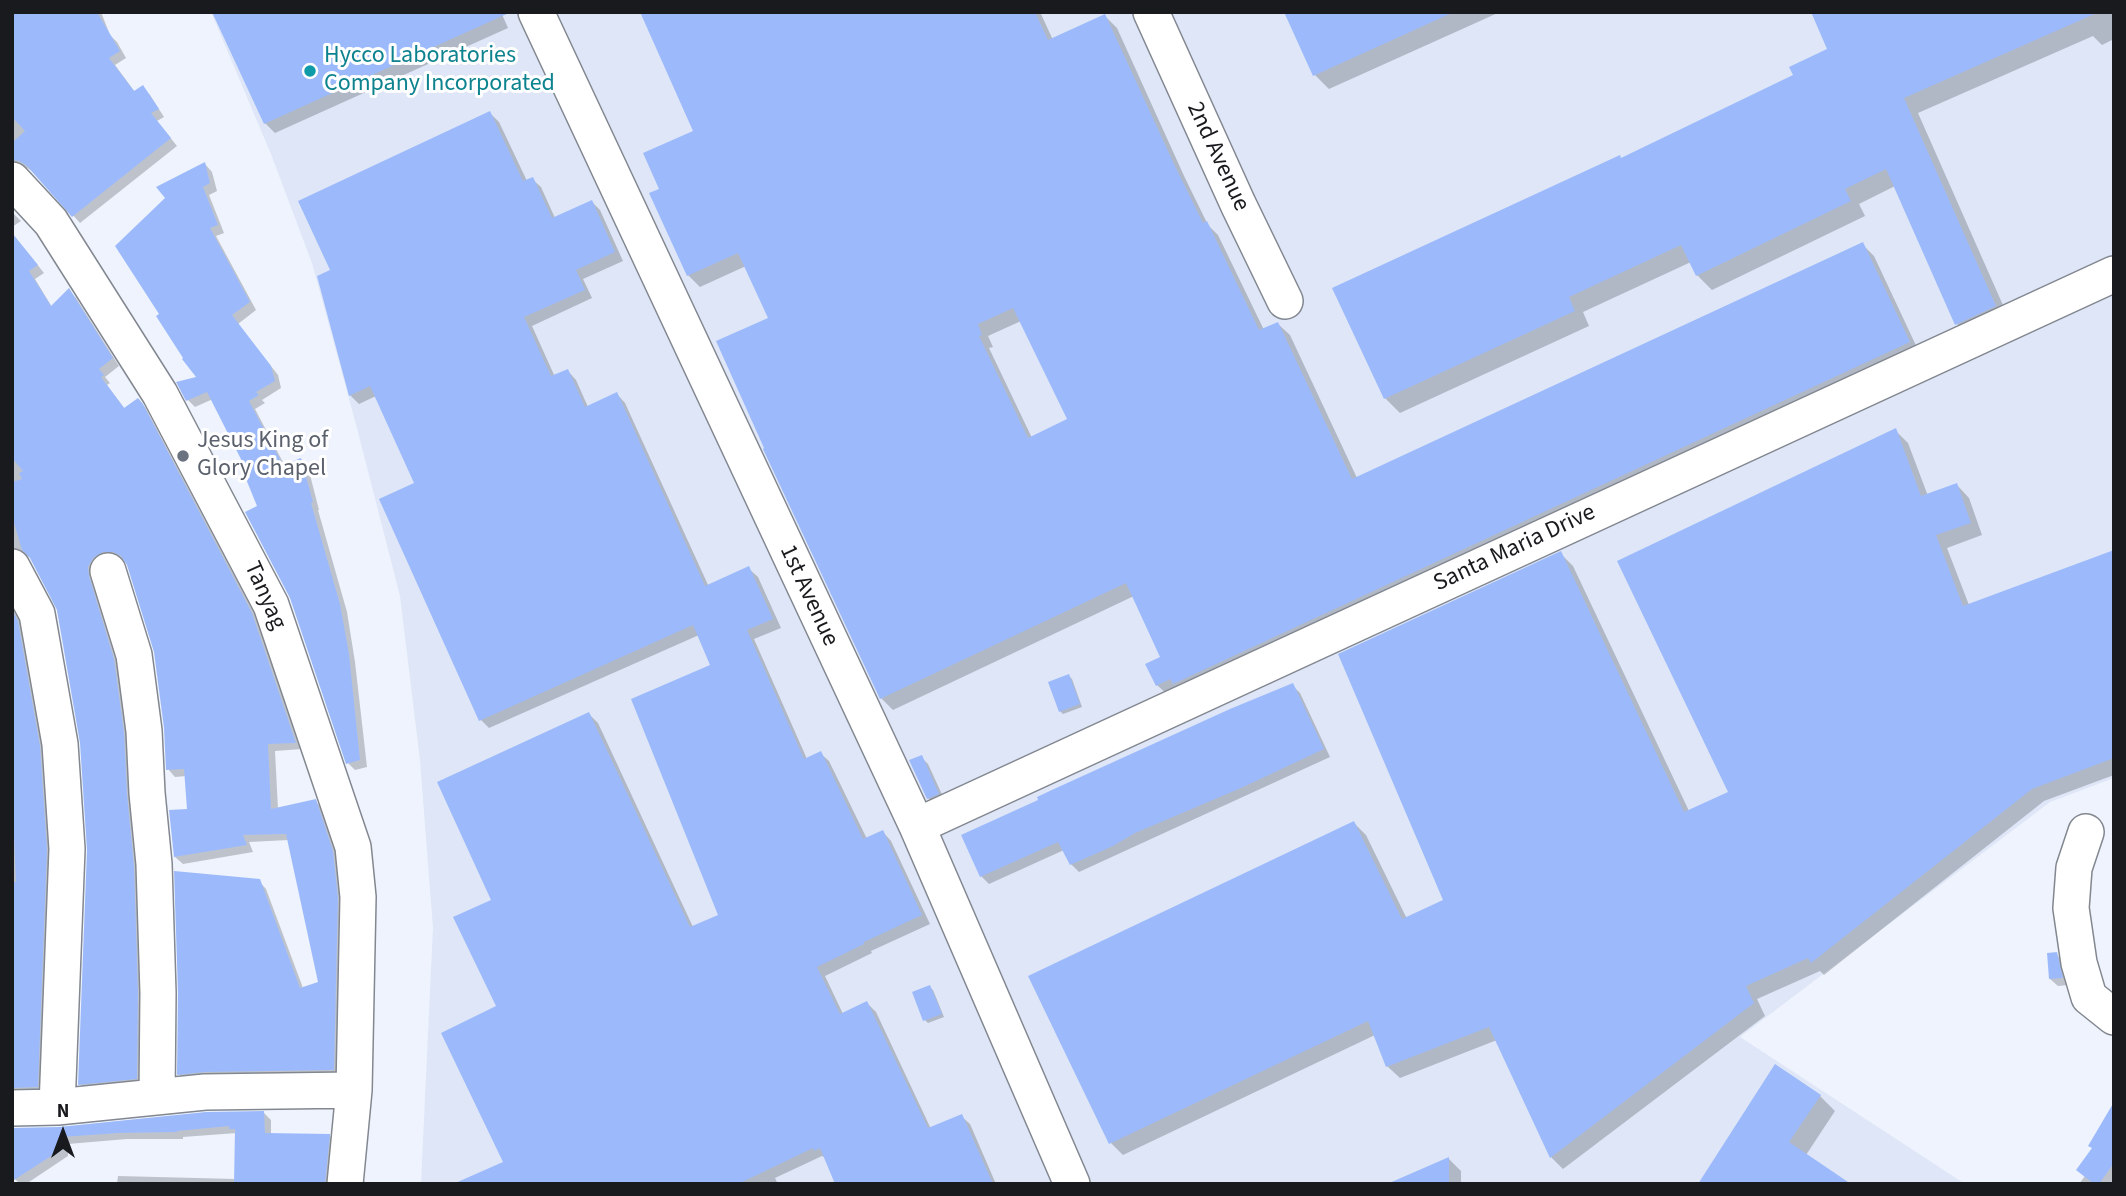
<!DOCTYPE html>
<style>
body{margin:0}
#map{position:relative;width:2126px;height:1196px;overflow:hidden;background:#eef3fd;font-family:"Source Sans 3",sans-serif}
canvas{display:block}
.frame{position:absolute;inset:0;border:14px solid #181a1d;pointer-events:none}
.north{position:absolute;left:28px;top:1098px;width:70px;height:70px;-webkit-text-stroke:5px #fff;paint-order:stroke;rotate:0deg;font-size:19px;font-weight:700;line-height:28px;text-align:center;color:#181a1d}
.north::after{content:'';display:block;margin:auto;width:24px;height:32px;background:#181a1d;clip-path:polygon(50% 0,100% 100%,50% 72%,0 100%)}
</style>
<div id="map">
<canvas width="2126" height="1196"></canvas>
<div class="frame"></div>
<div class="north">N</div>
</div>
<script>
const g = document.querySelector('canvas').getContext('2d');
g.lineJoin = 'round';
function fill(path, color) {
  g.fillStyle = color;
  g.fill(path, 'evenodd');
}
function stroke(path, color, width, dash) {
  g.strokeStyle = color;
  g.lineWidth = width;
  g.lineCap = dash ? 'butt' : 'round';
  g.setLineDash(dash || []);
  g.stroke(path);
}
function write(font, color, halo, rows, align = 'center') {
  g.font = font + ' "Source Sans 3",sans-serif';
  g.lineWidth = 6;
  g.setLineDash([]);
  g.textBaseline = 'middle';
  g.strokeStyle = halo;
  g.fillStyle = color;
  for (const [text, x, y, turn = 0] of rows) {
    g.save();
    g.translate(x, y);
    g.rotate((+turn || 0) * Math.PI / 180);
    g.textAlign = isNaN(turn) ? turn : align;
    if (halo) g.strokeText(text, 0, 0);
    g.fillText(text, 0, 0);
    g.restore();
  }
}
const built = new Path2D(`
 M211,12H2114V778L2050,802L1740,1037L1965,1184H421L433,928L420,760L400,596L357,428L312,263L271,154Z`);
const shadow = new Path2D(`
 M12,12H101L110,35L117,42L126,58L115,65L135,92L143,87L150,95L164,117L157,121L177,146L80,223L34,172L27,168L16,167L12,169Z
 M501,12L508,28L275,133L265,123Z
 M642,12H1046L1041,14L1053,40L1105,16L1117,28L1185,178L1208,225L1218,235L1264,330L1278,324L1290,335L1357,478L1862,244L1874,256L1920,354L1169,696L1157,685L1163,658L1134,596L893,710L881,698L771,318L746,266L700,287L688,275L661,190L696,132ZM1021,321L1070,420L1032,438L989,348L993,347L988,336Z
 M1286,12H1500L1329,89L1315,75Z
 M1813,12H2114V39L2102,45L2093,36L1918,113L2010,321L1972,338L1957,324L1895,186L1859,204L1865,216L1712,290L1697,275L1691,262L1583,312L1589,326L1400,413L1385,398L1622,159L1795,76L1830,49Z
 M490,113L499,122L527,181L532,179L541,187L555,218L592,202L600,210L623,261L583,279L592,298L532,326L555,377L568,371L576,380L588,407L617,394L625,403L709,587L749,569L758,577L781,628L754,639L807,759L820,753L829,761L867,839L883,832L891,841L930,924L871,951L872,953L825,976L843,1014L867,1003L876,1012L931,1129L961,1116L970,1124L996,1184H837L826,1158L822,1156L775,1178L778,1184H457L505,1163L493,900L589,714L598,723L693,927L720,915L713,666L699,635L489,728L481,720L416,484L376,396L359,404L350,395L332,271Z
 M205,164L212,172L217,191L209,195L224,233L216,236L256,310L238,324L278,375L281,388L262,400L265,403L255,409L285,466L301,460L308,467L319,510H318L347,612L355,662L367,767L355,770L348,763L253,478L213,399L195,407L188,400L199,378L184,359Z
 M12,212L21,221L12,227Z
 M12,233L44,273L35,279L52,307L69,291L76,298L119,366L105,377L110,383L107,385L125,409L138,400L145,407L259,622L302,749L275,751L278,809L315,801L322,808L340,860L344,906L341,1077L186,1081L179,1074L259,881L266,889L303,988L320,983L289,840L249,842L253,852L183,864L175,857L189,811L187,776L175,777L168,769L166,728L155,649L127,561L121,558H111L141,875L144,1085L87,1091L80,1084L89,850L82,740L56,604L31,557L20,554L12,556Z
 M1895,430L1908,443L1928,496L1957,485L1969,498L1982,535L1947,548L1969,605L2114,552V775L2044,801L1824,975L1820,971L1757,999L1765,1016L1563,1169L1551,1157L1497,1040L1400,1078L1387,1066L1375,1035L1123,1155L1111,1143L1354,823L1366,835L1407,919L1445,901L1560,553L1573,566L1689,811L1730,792Z
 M12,607L24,630L47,755L53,858L44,1094L12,1097Z
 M1069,676L1072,679L1082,707L1063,714L1060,711Z
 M1292,685L1300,693L1330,757L1079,872L1071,864L1064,850L989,884L981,876L963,836Z
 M921,757L928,764L945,801L936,806L928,798Z
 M2056,954L2064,962L2069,985L2058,986L2050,979Z
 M929,987L933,990L944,1017L928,1023L925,1020Z
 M1820,1096L1835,1111L1806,1155L1700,1184Z
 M264,1113L271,1120V1135H329L336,1143L332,1184H117L118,1176L236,1179L237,1133L183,1137V1139H127L68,1144V1156L26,1184H20L15,1179V1170H12V1130L58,1129Z
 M2114,1153V1184H2079L2085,1176Z
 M1449,1159L1461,1171V1184H1390Z`);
const building = new Path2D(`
 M12,12H97L120,51L109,58L134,91L143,85L159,109L151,113L171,138L72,217L27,166L19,161L12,160V143L25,131L12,117Z
 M212,12H511L264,124Z
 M640,12H1035L1048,40L1105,14L1174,164L1203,223L1207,221L1259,330L1278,322L1352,479L1863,242L1910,342L1173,684L1170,679L1156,686L1145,664L1160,657L1126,583L880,699L763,449L764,448L716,341L768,318L738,253L687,276L649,193L659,189L643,153L693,131ZM1013,308L1067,419L1028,438L979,336L982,335L978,324Z
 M1284,12H1454L1313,76Z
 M1811,12H2099L1904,98L1996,306L1955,325L1886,169L1845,189L1851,201L1696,276L1681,245L1569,297L1575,311L1384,399L1332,288L1620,155L1621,158L1793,75L1789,67L1827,49Z
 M490,111L523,181L533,177L552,218L592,200L615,252L576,270L585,290L524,317L551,376L568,369L585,407L617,392L705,586L749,566L773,619L747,630L804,759L821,751L863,839L883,830L922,915L864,942V944L817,967L840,1014L867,1001L928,1128L962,1114L993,1184H835L820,1148L814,1151L813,1148L738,1184H453L503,1162L441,1033L496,1006L453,917L491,900L437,782L589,712L690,927L718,915L631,699L710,665L693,625L479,721L379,499L414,483L370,386L349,396L317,276L330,270L298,201Z
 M205,162L210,183L203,187L218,225L210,228L250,302L232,315L271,366L275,381L256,392L259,395L249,401L283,465L301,458L313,502L311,503L340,604L349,654L360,760L346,764L290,598L245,512L257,506L246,479L250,477L207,392L186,401L176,382L196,377L182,359L183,358L156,316L159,314L115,246L165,198L156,187Z
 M12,233L38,265L29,271L51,306L69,288L113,358L99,369L104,375L101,377L124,408L138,398L143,404L252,613L296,743L268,744L271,809L316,799L333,851L338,898L334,1070L205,1072L177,1075L178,993L174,871L260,879L300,988L318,982L286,834L243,835L247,845L174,857L169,810L187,809L184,769L166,770L164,728L154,652L127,565L121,556L113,552H103L93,558L88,567L89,576L114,659L124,733L127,794L134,867L138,993L137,1079L78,1085L87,850L80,743L57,610L30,558L22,550L12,516V482L22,479L19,473L23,471L12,458Z
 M1896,428L1921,496L1957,483L1971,523L1936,535L1963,606L2114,550V758L2032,789L1811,963L1808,958L1746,986L1754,1003L1550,1158L1489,1027L1386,1067L1368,1021L1109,1144L1028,976L1354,821L1402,919L1443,900L1338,654L1561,551L1684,812L1728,792L1617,561Z
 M12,610L18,621L40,746L47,849L38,1087L12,1088V882H16L14,837H12Z
 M1069,674L1080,704L1059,712L1048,682Z
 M1293,683L1324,749L1241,788L1135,833L1113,846L1070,865L1058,842L980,877L961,835L1038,800L1037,797L1054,789L1230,709Z
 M922,755L939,794L927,799L909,760Z
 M2057,952L2063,978L2049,979L2047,953Z
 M930,985L942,1014L923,1021L912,992Z
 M1775,1064L1821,1095L1789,1142L1851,1184H1698Z
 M2114,1102V1163L2099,1184H2094L2076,1170L2092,1148L2088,1146Z
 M264,1111L265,1133L330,1134L325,1184H234L235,1129H229V1126L177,1131V1132L119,1133L61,1137L62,1149L14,1180L13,1128L59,1127L206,1112Z
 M1449,1157V1184H1387Z`);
const minor = new Path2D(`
 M536,12L917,826L1072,1184
 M1151,12L1238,204L1285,301
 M12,180L51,222L160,394L271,605L353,847L358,897L354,1090L205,1092L57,1107L12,1108
 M12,567L37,614L60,744L67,849L57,1107
 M108,571L134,655L144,731L147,793L154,864L158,993L157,1097
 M917,826L2114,274
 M2086,832L2074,868L2071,908L2079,963L2089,997L2114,1017
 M345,1184L354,1090`);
const markers = [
 [310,71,7,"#0f9aa8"],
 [183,456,7,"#6b7280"]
];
const cultureNames = [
 ["Hycco Laboratories",324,57],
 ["Company Incorporated",324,85]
];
const streetNames = [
 ["2nd Avenue",1217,157,65],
 ["Santa Maria Drive",1515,549,-25],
 ["Tanyag",264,596,66],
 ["1st Avenue",808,596,65]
];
const worshipNames = [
 ["Jesus King of",197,442],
 ["Glory Chapel",197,470]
];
fill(built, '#dee6f7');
fill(shadow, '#0003');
fill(building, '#9cbafb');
stroke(minor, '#828790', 38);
stroke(minor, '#fff', 35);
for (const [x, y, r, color] of markers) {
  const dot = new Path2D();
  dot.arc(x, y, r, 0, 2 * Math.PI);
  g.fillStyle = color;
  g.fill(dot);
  stroke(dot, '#fff', 2.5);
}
write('24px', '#0d838f', '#fff', cultureNames, 'left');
write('24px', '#181a1d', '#fff', streetNames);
write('24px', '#5b616d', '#fff', worshipNames, 'left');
</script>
